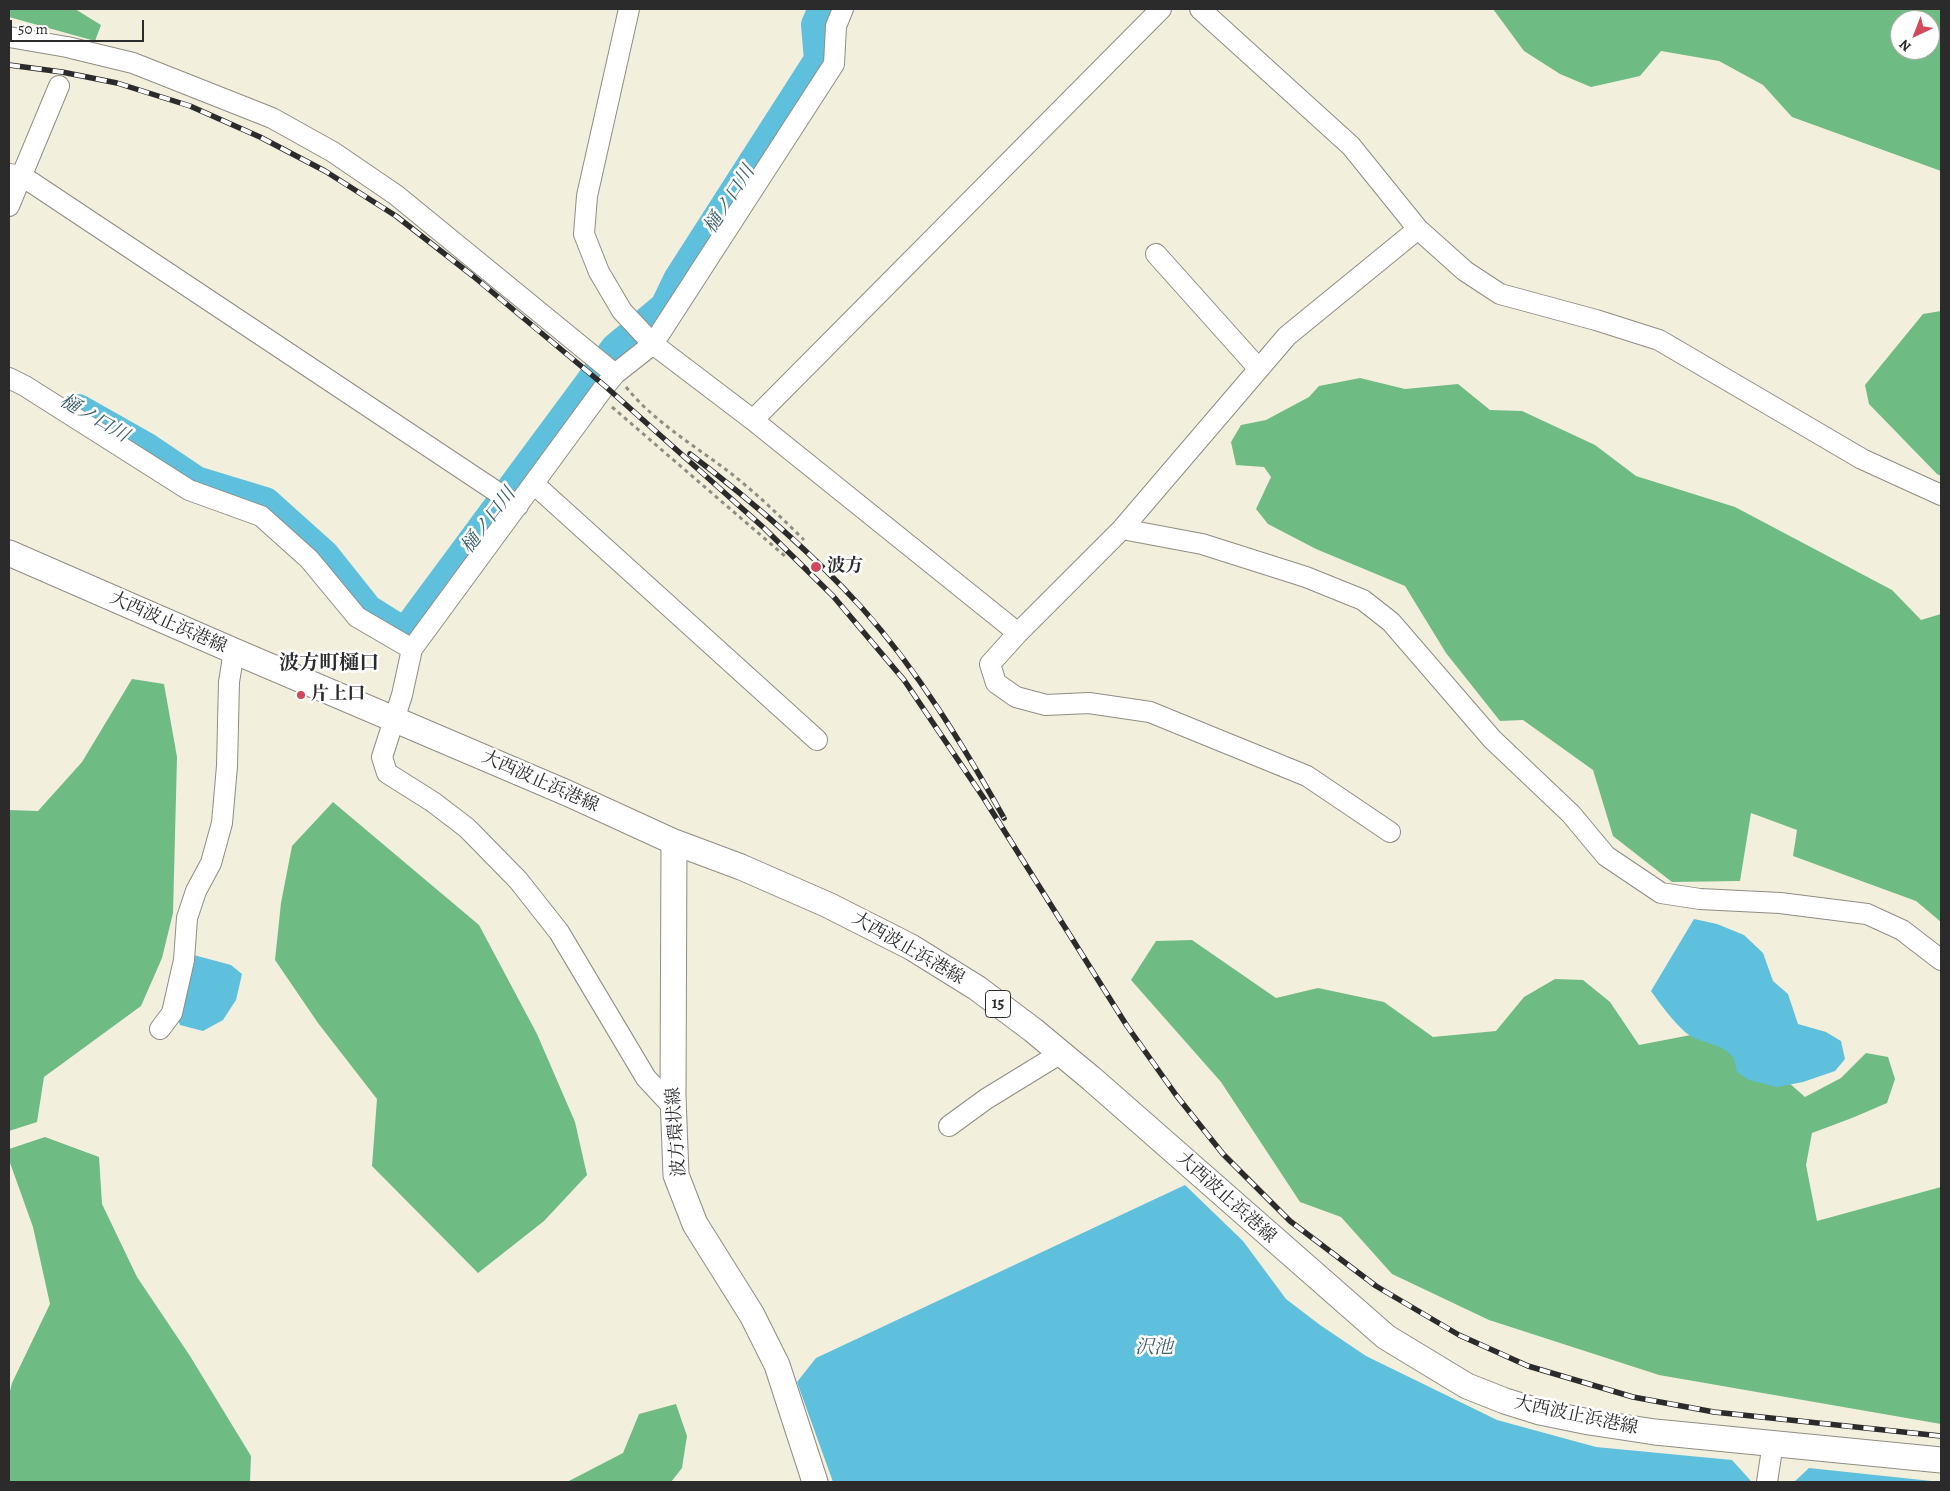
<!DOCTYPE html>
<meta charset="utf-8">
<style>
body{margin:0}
#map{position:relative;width:1950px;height:1491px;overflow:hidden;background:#f3efdd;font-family:Alegreya,serif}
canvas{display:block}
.frame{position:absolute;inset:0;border:10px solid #2b2b2b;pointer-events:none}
.north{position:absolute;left:1890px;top:10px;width:50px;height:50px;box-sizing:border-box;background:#fff;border:1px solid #aaa;border-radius:50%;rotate:223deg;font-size:14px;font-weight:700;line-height:20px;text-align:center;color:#2b2b2b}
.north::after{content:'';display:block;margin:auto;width:18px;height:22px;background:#d1495b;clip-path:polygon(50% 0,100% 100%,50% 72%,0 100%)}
.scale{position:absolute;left:10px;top:20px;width:134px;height:22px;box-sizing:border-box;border:2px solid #2b2b2b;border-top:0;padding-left:6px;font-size:15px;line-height:18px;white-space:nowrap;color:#2b2b2b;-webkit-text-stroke:4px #fff;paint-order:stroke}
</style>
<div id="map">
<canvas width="1950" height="1491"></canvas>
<div class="frame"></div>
<div class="north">N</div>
<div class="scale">50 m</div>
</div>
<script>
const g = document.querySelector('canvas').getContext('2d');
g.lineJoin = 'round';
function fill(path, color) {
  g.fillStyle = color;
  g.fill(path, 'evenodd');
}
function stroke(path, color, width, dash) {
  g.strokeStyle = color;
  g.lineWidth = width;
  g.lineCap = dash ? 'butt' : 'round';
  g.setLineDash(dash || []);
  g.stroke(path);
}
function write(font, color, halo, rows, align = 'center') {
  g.font = font + ' Alegreya,"Noto Serif JP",serif';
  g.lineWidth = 5;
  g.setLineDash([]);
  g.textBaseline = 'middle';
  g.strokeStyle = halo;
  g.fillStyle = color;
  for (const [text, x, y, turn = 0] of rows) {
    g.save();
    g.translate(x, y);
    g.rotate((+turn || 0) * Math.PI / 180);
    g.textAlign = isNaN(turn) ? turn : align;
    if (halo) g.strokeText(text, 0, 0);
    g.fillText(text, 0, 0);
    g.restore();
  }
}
const forest = new Path2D(`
 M9,9H75L101,25L95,41L9,17Z
 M1493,9H1941V171L1792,117L1763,85L1719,61L1661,51L1640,76L1591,87L1560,74L1524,51ZM1900,20H1930V50H1900Z
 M1941,311V476L1937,474L1869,404L1865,385L1923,314Z
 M1360,378L1405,389L1458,384L1490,410L1522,411L1595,445L1636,476L1735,507L1892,590L1921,620L1941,614V922L1916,901L1793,856L1797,830L1751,813L1740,881L1672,882L1613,836L1593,770L1523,720L1500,721L1446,653L1405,586L1316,549L1268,524L1256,509L1271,477L1264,467L1236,465L1231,442L1241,425L1266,420L1309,397L1319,386Z
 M132,679L164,684L177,757L173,913L162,958L141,1006L44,1077L37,1122L9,1131V810L38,811L82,762Z
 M333,802L479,925L537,1034L575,1122L587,1175L544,1221L478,1273L372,1166L377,1099L318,1023L275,960L281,903L292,846Z
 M1192,940L1276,998L1318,988L1384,1002L1433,1037L1496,1031L1524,997L1555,979L1583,980L1610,1002L1639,1045L1727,1028L1805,1097L1841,1078L1866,1053L1888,1057L1895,1079L1887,1103L1852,1118L1812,1133L1806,1165L1817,1221L1941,1187V1424L1659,1375L1489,1320L1392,1274L1341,1217L1300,1202L1221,1082L1131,980L1156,941Z
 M45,1137L99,1157L102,1204L137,1277L190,1356L251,1456L250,1482H9V1395L12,1383L50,1304L33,1227L9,1160V1149Z
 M676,1404L687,1436L682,1468L671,1482H567L623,1453L639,1414Z`);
const water = new Path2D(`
 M1694,919L1717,924L1744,935L1763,953L1773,981L1788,994L1798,1024L1826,1032L1841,1041L1845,1059L1835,1071L1803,1082L1777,1087L1749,1080L1737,1072C1736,1068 1735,1061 1733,1057C1721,1042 1699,1044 1685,1032C1672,1020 1661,1005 1651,991Z
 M190,954L231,965L242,974L236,1000L223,1020L203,1031L180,1025L176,1014Z
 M1185,1185L1243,1241L1286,1299L1320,1325L1366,1356L1497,1420L1596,1447L1732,1460L1751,1481L1763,1482H833L797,1382L816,1358Z
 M1809,1468L1941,1482H1794Z`);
const river = new Path2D(`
 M78,410L147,449L196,482L265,503L324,556L367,610L405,634L616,349L666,307L679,280L820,60L817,25L824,9`);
const path = new Path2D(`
 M626,387C655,423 697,447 733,475C757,494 781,517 804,540
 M612,407L786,557`);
const minor = new Path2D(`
 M629,9L587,196L584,234L599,272L622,311L653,344L753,420L1018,633
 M1200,9L1351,146L1418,229L1465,271L1500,294L1596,320L1659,340L1862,459L1941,495
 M9,37L67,47L133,63L272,118L333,152L396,195L615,374
 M9,174L22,176L518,506
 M9,206L59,86
 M1156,254L1259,369
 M9,378L25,386L189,490L261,516L309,559L357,617L412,649
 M753,420L1161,9
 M534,484L817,740
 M1122,529L1202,544L1306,577L1363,600L1391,622L1492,739L1571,814L1606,856L1661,893L1700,899L1780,903L1867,914L1902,930L1941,960
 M1390,832L1307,776L1150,712L1089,703L1046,705L1016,697L996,683L990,664L1018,633L1122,529L1287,336L1418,229
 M160,1029L172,1013L184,960L187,918L196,891L211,863L222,823L227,766L229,682L234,651
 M673,1107L646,1078L559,932L518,880L467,828L433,802L387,773L382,757L402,695L412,649L605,386L615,374L653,344L834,64L836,26L843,9
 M949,1126L986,1099L1061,1053
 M1767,1482L1773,1443`);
const major = new Path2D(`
 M9,553L234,651L567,793L674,842L741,867L828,905L911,947L977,988L1033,1030L1092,1079L1386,1337L1467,1386L1505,1401L1540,1412L1589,1422L1655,1432L1941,1460
 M674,842L673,1096L676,1175L695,1224L752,1315L777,1365L815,1482`);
const rail = new Path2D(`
 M9,65L62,72L117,83L190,106L260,137L325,171L396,216L473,276L605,386L764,528L833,596L904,680L983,797L1127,1026L1176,1095L1223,1154L1290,1221L1376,1286L1459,1335L1528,1366L1633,1397L1714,1412L1941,1436
 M690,454C752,501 810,551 862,608C918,671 963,745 1004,818`);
const markers = [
 [816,567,6,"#d1495b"],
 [301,695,5,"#d1495b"]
];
const shields = [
 [998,1004,25]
];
const shieldNames = [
 ["15",998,1004]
];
const poiNames = [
 ["波方",827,567],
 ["片上口",311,695]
];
const streetNames = [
 ["大西波止浜港線",168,623,24],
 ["大西波止浜港線",540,782,24],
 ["大西波止浜港線",908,949,30],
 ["波方環状線",677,1132,-94],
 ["大西波止浜港線",1226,1198,42],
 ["大西波止浜港線",1576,1416,12]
];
const waterNames = [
 ["樋ノ口川",730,200,-57],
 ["樋ノ口川",94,419,30],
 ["樋ノ口川",489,521,-53],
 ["沢池",1154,1348]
];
const quarterNames = [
 ["波方町樋口",329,664]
];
fill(forest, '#6fbb84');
fill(water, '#5ec0dc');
stroke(river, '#5ec0dc', 32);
stroke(minor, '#8f8d84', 22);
stroke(major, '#8f8d84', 27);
stroke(path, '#8f8d84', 3, [4, 4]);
stroke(minor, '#fff', 20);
stroke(major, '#fff', 25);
stroke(rail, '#2b2b2b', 5.5);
stroke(rail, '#fff', 4, [11]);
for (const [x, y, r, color] of markers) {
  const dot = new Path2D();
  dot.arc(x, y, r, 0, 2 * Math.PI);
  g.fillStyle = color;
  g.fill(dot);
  stroke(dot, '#fff', 2);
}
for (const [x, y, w] of shields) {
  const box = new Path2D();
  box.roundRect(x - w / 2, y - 13.5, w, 27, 4);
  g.fillStyle = '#fff';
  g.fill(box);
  stroke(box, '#2b2b2b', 1);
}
write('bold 16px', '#2b2b2b', null, shieldNames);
write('bold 18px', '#2b2b2b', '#fff', poiNames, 'left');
write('18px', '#2b2b2b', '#fff', streetNames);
write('italic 19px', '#3d5f69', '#fff', waterNames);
write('bold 20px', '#2b2b2b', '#fff', quarterNames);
</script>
